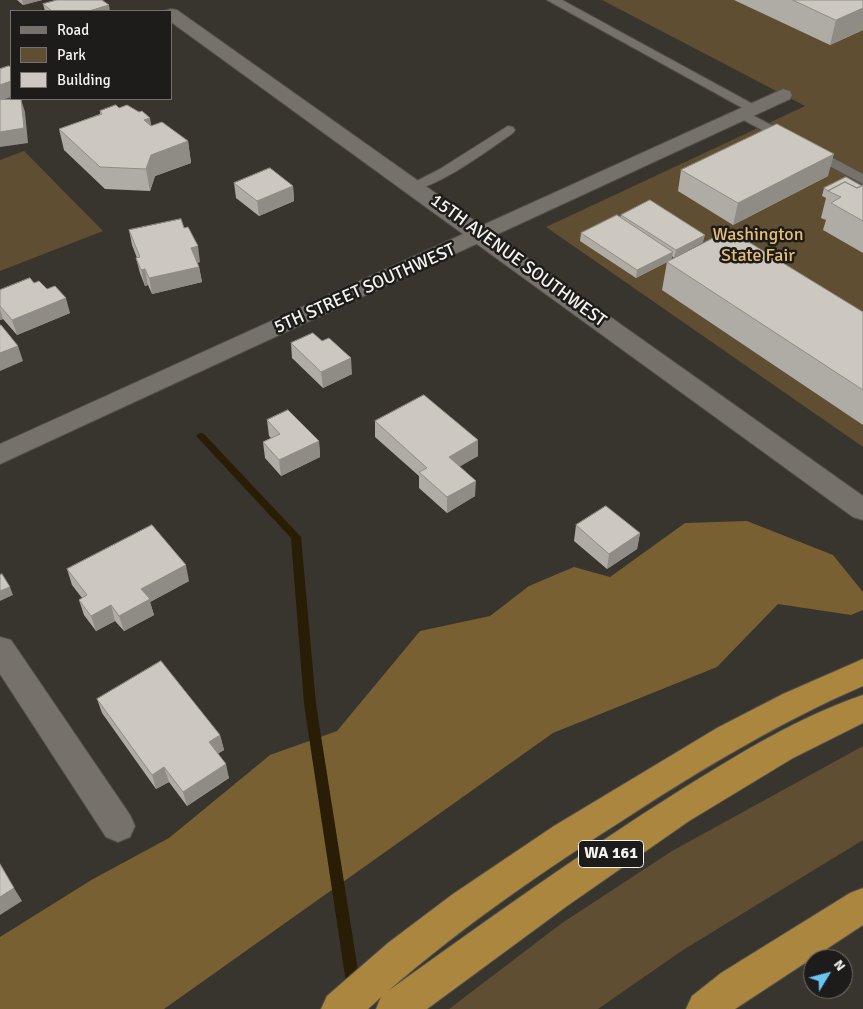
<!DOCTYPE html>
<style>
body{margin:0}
#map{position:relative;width:863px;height:1009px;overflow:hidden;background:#38342e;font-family:Signika,sans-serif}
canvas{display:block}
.legend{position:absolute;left:10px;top:10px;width:162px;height:90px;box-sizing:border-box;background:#1e1c1a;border:1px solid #74726f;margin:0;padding:6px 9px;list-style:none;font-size:15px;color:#f5f3ef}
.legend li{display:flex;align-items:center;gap:10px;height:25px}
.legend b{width:25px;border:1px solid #74726f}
.north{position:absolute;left:803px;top:949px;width:50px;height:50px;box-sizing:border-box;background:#1e1c1a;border:1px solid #74726f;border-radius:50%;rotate:53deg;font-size:14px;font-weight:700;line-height:20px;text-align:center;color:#f5f3ef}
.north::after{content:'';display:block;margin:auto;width:18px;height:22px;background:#68c4f0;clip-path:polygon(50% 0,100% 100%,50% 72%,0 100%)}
</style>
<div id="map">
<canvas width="863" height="1009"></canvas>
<ul class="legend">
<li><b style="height:6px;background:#76726b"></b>Road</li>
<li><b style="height:14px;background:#5f4e32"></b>Park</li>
<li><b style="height:14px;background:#ccc8c0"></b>Building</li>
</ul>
<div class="north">N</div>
</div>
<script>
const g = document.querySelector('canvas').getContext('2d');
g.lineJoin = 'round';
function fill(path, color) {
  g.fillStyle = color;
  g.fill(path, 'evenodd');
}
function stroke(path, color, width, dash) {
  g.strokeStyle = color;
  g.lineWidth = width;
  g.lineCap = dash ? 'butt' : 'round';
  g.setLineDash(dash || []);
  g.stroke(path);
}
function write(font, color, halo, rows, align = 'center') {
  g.font = font + ' Signika,sans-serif';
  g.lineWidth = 5;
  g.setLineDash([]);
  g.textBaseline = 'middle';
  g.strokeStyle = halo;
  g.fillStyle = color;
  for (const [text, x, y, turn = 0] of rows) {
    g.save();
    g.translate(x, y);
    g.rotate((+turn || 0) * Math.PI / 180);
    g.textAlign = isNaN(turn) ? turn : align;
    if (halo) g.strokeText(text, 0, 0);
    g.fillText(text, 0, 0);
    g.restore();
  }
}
const green = new Path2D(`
 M602,0H863V447L546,227L805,106Z
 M24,151L103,231L0,271V160Z
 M863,746V840L683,950L598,1009H449L562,923L672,851Z`);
const forest = new Path2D(`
 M747,521L833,555L863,592V610L851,615L778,604L717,667L553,733L164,1009H0V937L93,879L169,838L270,755L337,731L420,631L490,616L529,586L574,567L610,577L685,523Z`);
const stream = new Path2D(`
 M201,433L204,434L301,537L316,704L364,1009H350L304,704L291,538L198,438L196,436L198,434Z`);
const service = new Path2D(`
 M547,0H562L760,108L758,111H748Z
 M741,109L863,174V184L736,116L734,113Z
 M508,126L513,127L515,130L513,133C494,146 430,194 409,189L407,186L440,169Z`);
const minor = new Path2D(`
 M783,89L790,91L792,95L790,99L0,464V444Z
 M0,637L11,640L130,815L135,826L130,837L118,842L106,837L0,674Z`);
const tertiary = new Path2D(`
 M171,9L177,10L863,496V520L853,517L171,22V11H164Z`);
const motorway = new Path2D(`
 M863,659V686C782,721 705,767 631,815C546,869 464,925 388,991C484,922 579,854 679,791C737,755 798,717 863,695V723L793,758L689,821L567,906L427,1009H376L381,997L368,1009H321L327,996L388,943L453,894L554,826L717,728L783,694Z
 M863,888V925L735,1009H686L692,996L721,973L850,893Z`);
const wall = new Path2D(`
 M17,0H42L23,5Z
 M734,0H863V30L830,45Z
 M43,4L110,11H45Z
 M119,108L152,126L188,141L191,163L155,176L150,191L105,189L64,150L59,129L100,114V111Z
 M681,170L828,176L733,225L678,191Z
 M234,183L293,186L294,201L259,216L236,198Z
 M863,185V253L823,230L826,220L821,218L826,198L822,196L824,188Z
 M621,215L703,242L674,258L672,256L671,260L636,278L580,241L581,233L620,218Z
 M129,230L200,262L197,263L199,267L202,282L152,294L148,285L145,286L140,273L136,258H137L132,245Z
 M667,262L863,312V425L662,290Z
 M34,283L47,289L70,313L17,335L3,319L0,320V290Z
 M322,341L352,374L323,388L292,358L291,343Z
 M267,420L319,441L320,457L281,476L265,458L263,442L271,438L269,436Z
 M375,421L478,440V456L459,466L475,496L447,513L419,488V476L375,437Z
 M576,525L640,533L637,549L607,569L574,541Z
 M67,569L189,581L150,602L154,615L124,631L115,621L96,631L84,615L79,600L82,598L72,585Z
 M97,699L220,735L224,750L218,753L229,778L187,806L169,782L156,789L102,713Z`);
const shadedWall = new Path2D(`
 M22,0H42L23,5Z
 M109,5L110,11H89Z
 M863,8V30L830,45L836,20Z
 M11,81V97L0,101V85Z
 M21,99L25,112L28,143L0,147V132Z
 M150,118L154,139L144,120Z
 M188,141L191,163L155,176L150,191L146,169L151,155Z
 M834,154L828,176L733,225L738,203Z
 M293,186L294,201L259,216L257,201Z
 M705,235L703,242L674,258L676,250Z
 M198,246L200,262L194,263L191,248Z
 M673,252L671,260L636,278L637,270Z
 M199,267L202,282L152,294L149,278Z
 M145,269L148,285L145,286L141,270Z
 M66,298L70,313L17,335L12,320Z
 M0,309L3,319L0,320Z
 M18,346L23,361L0,371V353Z
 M351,358L352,374L323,388L321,372Z
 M478,440V456L449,473V457Z
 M319,441L320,457L281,476L279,460Z
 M476,481L475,496L447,513V497Z
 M640,533L637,549L607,569L609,554Z
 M186,565L189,581L150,602L154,615L124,631L119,616L141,589Z
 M10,587L13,595L0,601V591Z
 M111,605L115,621L96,631L91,616Z
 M220,735L224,750L213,757L209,742Z
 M226,764L229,778L187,806L183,792Z
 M164,767L169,782L156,789L152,775Z
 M14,888L22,901L0,915V897Z`);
const building = new Path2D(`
 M57,0H102L109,5L89,11H52L43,4Z
 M793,0H863V8L836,20Z
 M9,66L11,68V81L0,85V69Z
 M13,99H21L24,128L0,132V100Z
 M116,105L119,108L127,105L139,112L142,111L150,118L144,120L151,126L162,122L188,141L151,155L146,169L100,167L59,129L102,114L100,111Z
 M777,124L834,154L738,203L681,170Z
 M270,168L293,186L257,201L234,183Z
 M846,177L862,186L857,188L845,182L828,191L824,188Z
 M845,182L857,188L863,185V221L831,203L841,197L828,191Z
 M650,200L705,235L676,250L621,215Z
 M617,215L673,252L637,270L581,233Z
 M181,219L184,228L188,227L198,246L191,248L199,267L149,278L145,269L141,270L136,258L140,257L129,230Z
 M729,230L863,312V390L667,262Z
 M30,278L34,283L39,281L47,289L55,286L66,298L12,320L0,306V290Z
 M0,325H1L18,346L0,353Z
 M313,333L322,341L329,338L351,358L321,372L291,343Z
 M424,395L478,440L449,457L476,481L447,497L419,472L427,468L375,421Z
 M288,410L319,441L279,460L263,442L280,434L267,420Z
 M606,506L640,533L609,554L576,525Z
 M152,525L186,565L141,589L150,599L119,616L111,605L91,616L79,600L87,595L67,569Z
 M2,574L10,587L0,591V575Z
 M161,661L220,735L209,742L226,764L183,792L164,767L152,775L97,699Z
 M0,864L14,888L0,897Z`);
const shields = [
 [611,854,65]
];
const shieldNames = [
 ["WA 161",611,854]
];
const parkNames = [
 ["Washington",758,235],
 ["State Fair",758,256]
];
const streetNames = [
 ["15TH AVENUE SOUTHWEST",518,261,36],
 ["5TH STREET SOUTHWEST",365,289,-24]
];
fill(green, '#5f4e32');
fill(forest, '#786033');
fill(stream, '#2a1d06');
stroke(service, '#52504b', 2);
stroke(minor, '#52504b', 2);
stroke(tertiary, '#52504b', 2);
stroke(motorway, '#52504b', 2);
fill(service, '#76726b');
fill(minor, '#76726b');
fill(tertiary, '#76726b');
fill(motorway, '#ab863f');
fill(wall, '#afaca5');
fill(shadedWall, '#8f8c86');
fill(building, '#ccc8c0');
stroke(building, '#8f8c86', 1);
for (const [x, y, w] of shields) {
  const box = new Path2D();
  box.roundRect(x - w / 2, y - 13.5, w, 27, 4);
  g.fillStyle = '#1e1c1a';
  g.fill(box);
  stroke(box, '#f5f3ef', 1);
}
write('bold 16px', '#f5f3ef', null, shieldNames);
write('18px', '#e5be78', '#1e1c1a', parkNames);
write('18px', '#f5f3ef', '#1e1c1a', streetNames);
</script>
